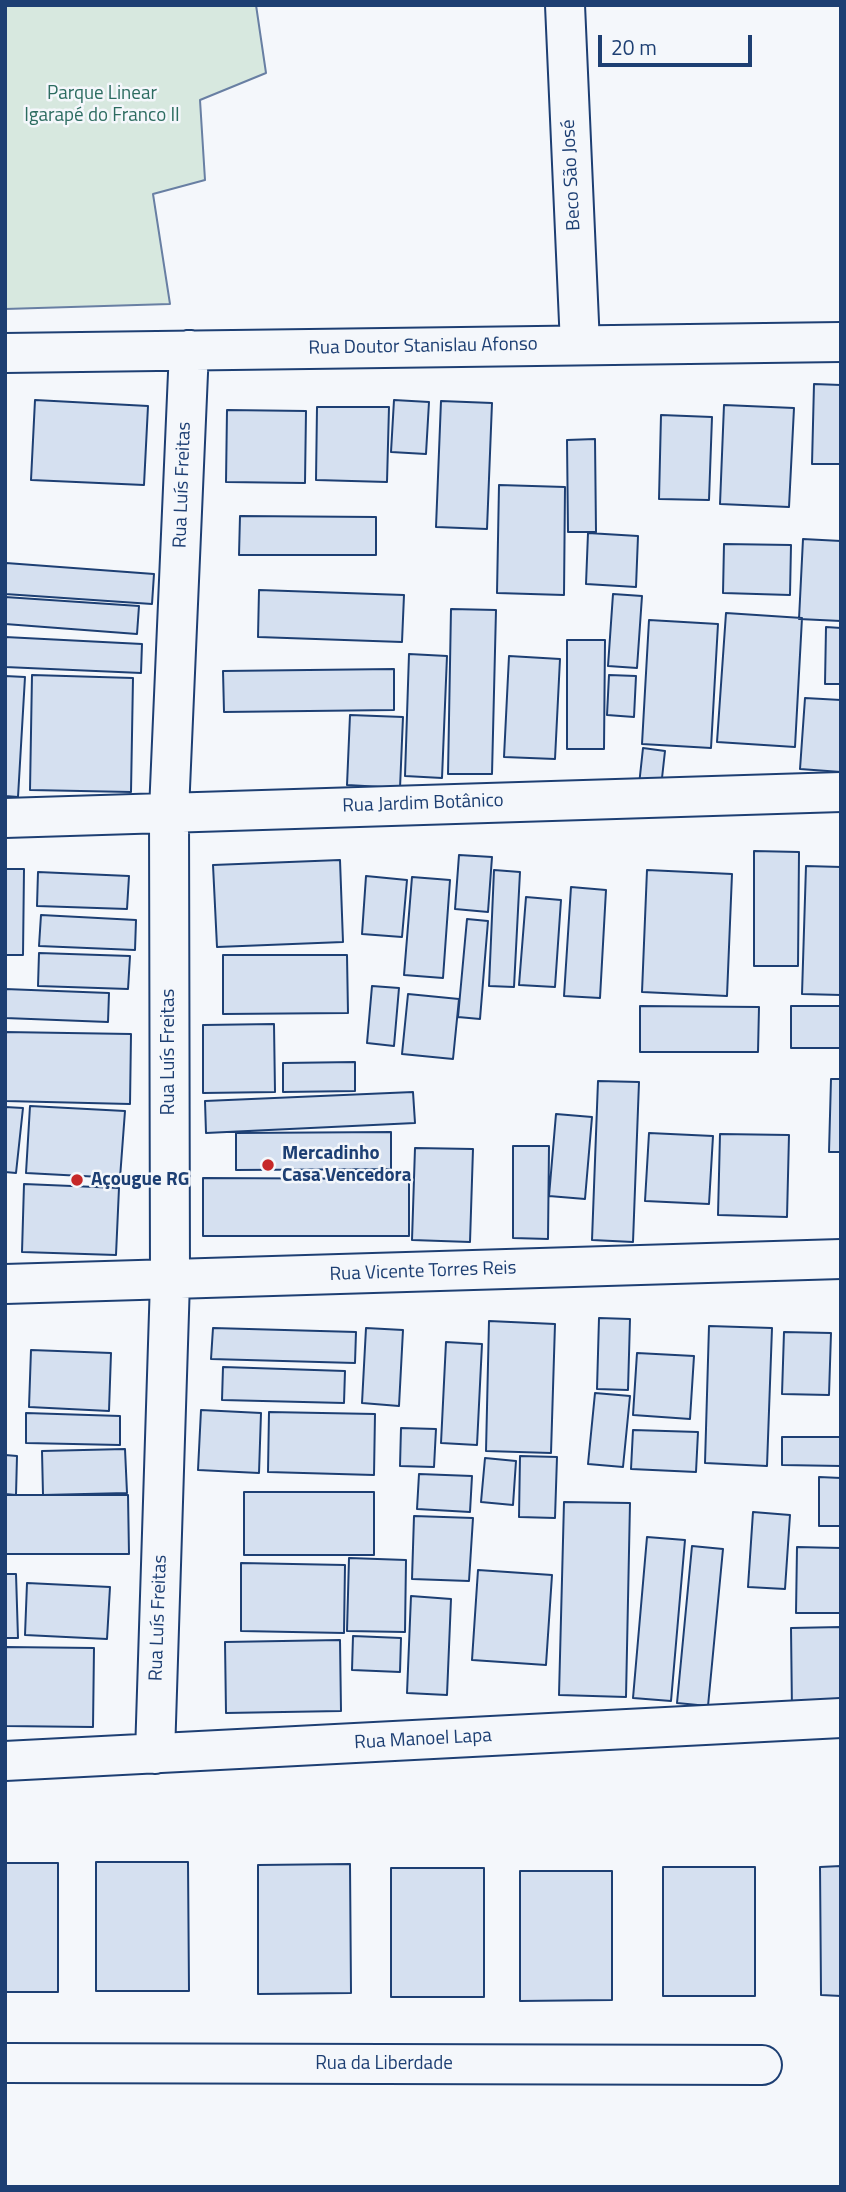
<!DOCTYPE html>
<meta charset="utf-8">
<style>
body{margin:0}
#map{position:relative;width:846px;height:2192px;overflow:hidden;background:#f4f7fb;font-family:"Titillium Web",sans-serif}
canvas{display:block}
.frame{position:absolute;inset:0;border:7px solid #1d3f73;pointer-events:none}
.scale{position:absolute;left:598px;top:35px;width:154px;height:32px;box-sizing:border-box;border:4px solid #1d3f73;border-top:0;padding-left:9px;font-size:21px;line-height:24px;white-space:nowrap;color:#1d3f73;-webkit-text-stroke:5px #f4f7fb;paint-order:stroke}
</style>
<div id="map">
<canvas width="846" height="2192"></canvas>
<div class="frame"></div>
<div class="scale">20 m</div>
</div>
<script>
const ctx = document.querySelector('canvas').getContext('2d');
ctx.lineJoin = 'round';
function fill(path, color) {
  ctx.fillStyle = color;
  ctx.fill(path, 'evenodd');
}
function strokePath(path, color, width, dash) {
  ctx.strokeStyle = color;
  ctx.lineWidth = width;
  ctx.lineCap = dash ? 'butt' : 'round';
  ctx.setLineDash(dash || []);
  ctx.stroke(path);
}
function drawText(font, color, halo, rows, align = 'center') {
  ctx.font = font + ' "Titillium Web",sans-serif';
  ctx.lineWidth = 5;
  ctx.setLineDash([]);
  ctx.textBaseline = 'middle';
  ctx.strokeStyle = halo;
  ctx.fillStyle = color;
  for (const [text, x, y, turn = 0] of rows) {
    ctx.save();
    ctx.translate(x, y);
    ctx.rotate((+turn || 0) * Math.PI / 180);
    ctx.textAlign = isNaN(turn) ? turn : align;
    if (halo) ctx.strokeText(text, 0, 0);
    ctx.fillText(text, 0, 0);
    ctx.restore();
  }
}
const green = new Path2D(`
 M5 5H256L266 73 200 100 205 180 153 194 170 304 5 309Z`);
fill(green, '#d7e8df');
strokePath(green, '#687fa3', 2);
const building = new Path2D(`
 M814 384 841 385V464H812Z
 M35 400 148 406 144 485 31 480Z
 M394 400 429 402 426 454 391 452Z
 M441 401 492 403 487 529 436 527Z
 M724 405 794 408 789 507 720 504Z
 M317 407H389L387 482 316 480Z
 M227 410 306 411 305 483 226 482Z
 M661 415 712 417 709 500 659 499Z
 M595 439 596 532H568L567 440Z
 M499 485 565 487 564 595 497 593Z
 M240 516 376 517V555H239Z
 M588 533 638 536 636 587 586 584Z
 M803 539 841 541V621L799 619Z
 M724 544 791 545 790 595 723 593Z
 M6 563 154 574 152 604 5 594Z
 M259 590 404 595 402 642 258 637Z
 M613 594 642 596 637 668 608 666Z
 M5 597 139 606 137 634 5 624Z
 M451 609 496 610 492 774H448Z
 M726 613 802 618 795 747 717 742Z
 M649 620 718 624 711 748 642 744Z
 M826 627 841 628V684H825Z
 M5 637 142 644 141 673 5 667Z
 M567 640H605L604 749H567Z
 M409 654 447 656 442 778 405 776Z
 M509 656 560 659 555 759 504 757Z
 M394 669V710L224 712 223 671Z
 M32 675 133 678 131 792 30 790Z
 M609 675 636 676 634 717 607 715Z
 M5 676 25 677 18 797 5 796Z
 M805 698 841 700V772L800 769Z
 M350 715 403 717 400 788 347 785Z
 M643 748 665 751 661 787 639 785Z
 M754 851 799 852 798 966H754Z
 M459 855 492 857 488 912 455 909Z
 M340 860 343 942 217 947 213 865Z
 M806 866 841 867V995L802 994Z
 M5 869H24L23 955H5Z
 M494 870 520 872 514 987 489 986Z
 M647 870 732 874 727 996 642 992Z
 M38 872 129 876 127 909 37 906Z
 M366 876 407 880 402 937 362 934Z
 M412 877 450 880 443 978 404 975Z
 M571 887 606 890 600 998 564 996Z
 M526 897 561 900 555 987 519 985Z
 M41 915 136 920 135 950 39 946Z
 M467 919 488 921 480 1019 458 1017Z
 M39 953 130 956 128 989 38 986Z
 M223 955H347L348 1013 223 1014Z
 M372 986 399 988 394 1046 367 1043Z
 M5 989 109 993 108 1022 5 1018Z
 M408 994 459 999 453 1059 402 1054Z
 M640 1006 759 1007 758 1052H640Z
 M791 1006H841V1048H791Z
 M274 1024 275 1092 203 1093V1025Z
 M5 1032 131 1034 130 1104 5 1101Z
 M355 1062V1091L283 1092V1063Z
 M831 1079H841V1152H829Z
 M598 1081 639 1082 633 1242 592 1240Z
 M413 1092 415 1123 206 1133 205 1101Z
 M30 1106 125 1111 120 1178 26 1173Z
 M5 1107 23 1108 16 1173 5 1172Z
 M556 1114 592 1117 585 1199 549 1196Z
 M391 1132V1169L236 1170V1133Z
 M649 1133 713 1136 709 1204 645 1201Z
 M720 1134 789 1135 787 1217 718 1215Z
 M513 1146H549L548 1239 513 1238Z
 M415 1148 473 1149 470 1242 412 1240Z
 M203 1178 409 1179V1236H203Z
 M24 1184 119 1188 116 1255 22 1252Z
 M599 1318 630 1319 628 1390 597 1389Z
 M489 1321 555 1324 551 1453 486 1451Z
 M709 1326 772 1328 767 1466 705 1463Z
 M213 1328 356 1332 355 1363 211 1359Z
 M366 1328 403 1330 399 1406 362 1403Z
 M784 1332 831 1333 829 1395 782 1394Z
 M446 1342 482 1344 477 1445 441 1443Z
 M31 1350 111 1353 109 1411 29 1407Z
 M637 1353 694 1356 690 1419 633 1415Z
 M223 1367 345 1371 344 1403 222 1400Z
 M595 1393 630 1396 623 1467 588 1464Z
 M201 1410 261 1413 259 1473 198 1470Z
 M269 1412 375 1414 374 1475 268 1472Z
 M26 1413 120 1416V1445L26 1443Z
 M401 1428 436 1429 434 1467 400 1466Z
 M633 1430 698 1432 696 1472 631 1469Z
 M782 1437H841V1466L782 1465Z
 M125 1449 127 1493 43 1495 42 1451Z
 M5 1455 17 1456 16 1495 5 1494Z
 M520 1456 557 1457 555 1518 519 1517Z
 M485 1458 516 1461 513 1505 481 1502Z
 M419 1474 472 1476 470 1512 417 1509Z
 M819 1477 841 1478V1526H819Z
 M244 1492H374V1555H244Z
 M5 1495H128L129 1554H5Z
 M564 1502 630 1503 626 1697 559 1695Z
 M753 1512 790 1515 785 1589 748 1587Z
 M414 1516 473 1518 469 1581 412 1579Z
 M647 1537 685 1540 671 1701 633 1698Z
 M692 1546 723 1549 708 1706 677 1703Z
 M797 1547 841 1548V1613H796Z
 M349 1558 406 1560 405 1632 347 1631Z
 M241 1563 345 1565 344 1633 241 1631Z
 M478 1570 552 1575 546 1665 472 1660Z
 M5 1574H16L18 1638H5Z
 M27 1583 110 1587 107 1639 25 1635Z
 M411 1596 451 1599 447 1695 407 1693Z
 M841 1627V1712H792L791 1628Z
 M353 1636 401 1638 400 1672 352 1670Z
 M340 1640 341 1711 226 1713 225 1642Z
 M5 1647 94 1648 93 1727 5 1726Z
 M96 1862H188L189 1991H96Z
 M5 1863H58V1992H5Z
 M350 1864 351 1993 258 1994V1865Z
 M841 1866V1996L821 1995 820 1867Z
 M663 1867H755V1996H663Z
 M391 1868H484V1997H391Z
 M520 1871H612V2000L520 2001Z`);
fill(building, '#d5e0f0');
strokePath(building, '#1d3f73', 2);
const street = new Path2D(`
 M565 5 580 345
 M5 353 841 342
 M5 818 841 792
 M5 1284 841 1259
 M155 1754 170 1281 169 811 189 350
 M5 1761 841 1718
 M5 2063 762 2065`);
strokePath(street, '#1d3f73', 42);
strokePath(street, '#f4f7fb', 38);
for (const [x, y, r, color] of [
 [268,1165,7,"#c62828"],
 [77,1180,7,"#c62828"]
]) {
  const dot = new Path2D();
  dot.arc(x, y, r, 0, 2 * Math.PI);
  ctx.fillStyle = color;
  ctx.fill(dot);
  strokePath(dot, '#f4f7fb', 2.5);
}
drawText('19px', '#2c6c60', '#f4f7fb', [
 ["Parque Linear",102,94],
 ["Igarapé do Franco II",102,116]
]);
drawText('19px', '#1d3f73', '#f4f7fb', [
 ["Beco São José",572,175,-93],
 ["Rua Doutor Stanislau Afonso",423,347,-1],
 ["Rua Luís Freitas",183,485,-88],
 ["Rua Jardim Botânico",423,804,-2],
 ["Rua Luís Freitas",169,1052,-90],
 ["Rua Vicente Torres Reis",423,1272,-2],
 ["Rua Luís Freitas",159,1618,-88],
 ["Rua Manoel Lapa",423,1740,-3],
 ["Rua da Liberdade",384,2064]
]);
drawText('bold 19px', '#1d3f73', '#f4f7fb', [
 ["Mercadinho",282,1154],
 ["Casa Vencedora",282,1176],
 ["Açougue RG",91,1180]
], 'left');
</script>
